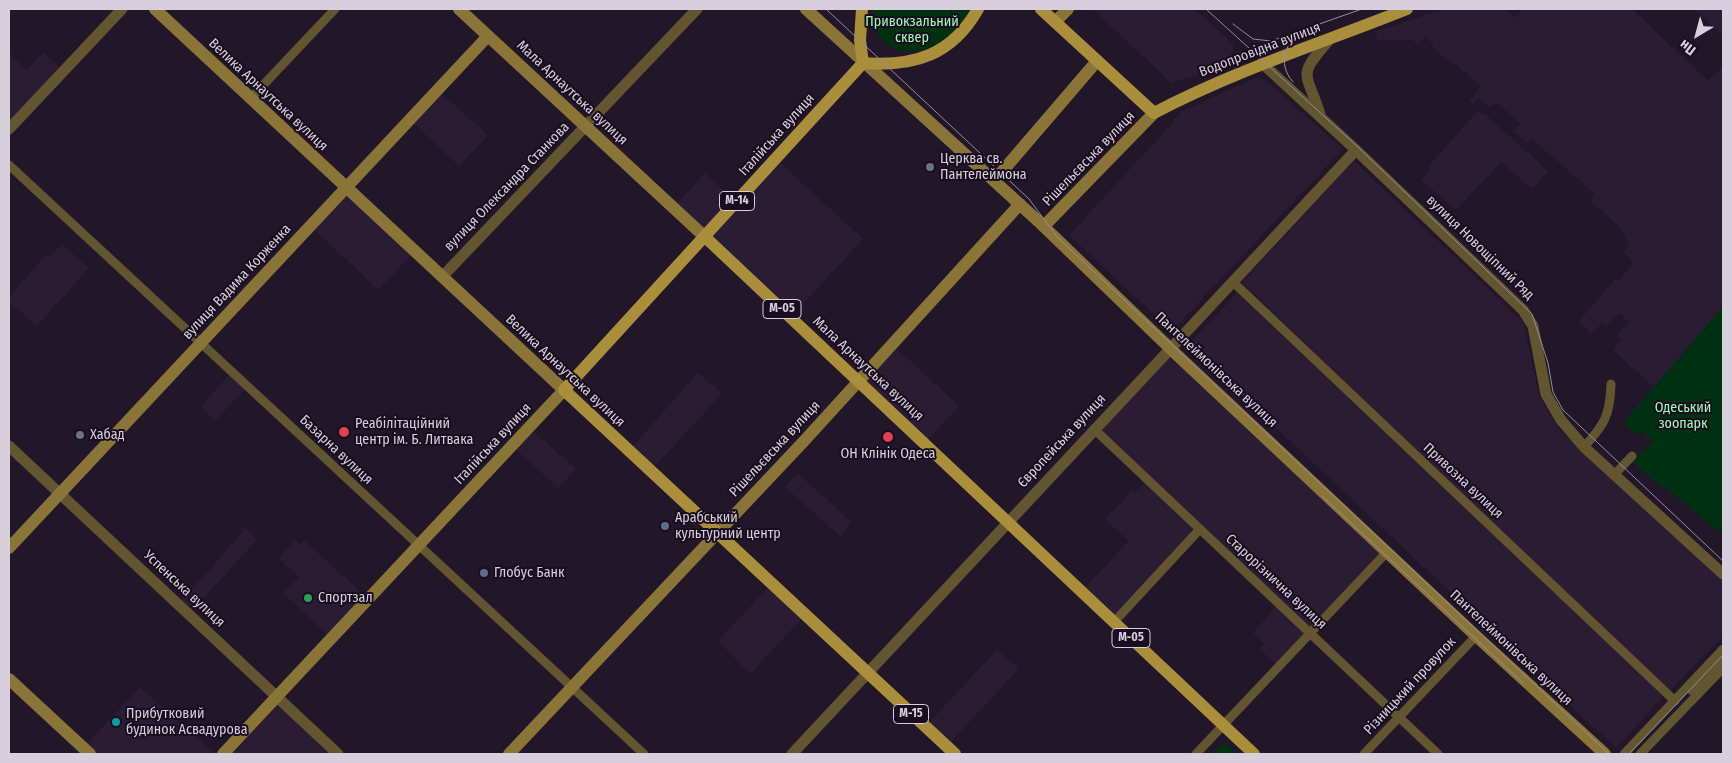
<!DOCTYPE html>
<meta charset="utf-8">
<style>
body{margin:0}
#map{position:relative;width:1732px;height:763px;overflow:hidden;background:#221728;font-family:"Fira Sans Condensed",sans-serif}
canvas{display:block}
.frame{position:absolute;inset:0;border:10px solid #d7d0dc;pointer-events:none}
.north{position:absolute;left:1672px;top:10px;width:50px;height:50px;-webkit-text-stroke:4px #190e1f;paint-order:stroke;rotate:217deg;font-size:14px;font-weight:700;line-height:20px;text-align:center;color:#d7d0dc}
.north::after{content:'';display:block;margin:auto;width:18px;height:22px;background:#d7d0dc;clip-path:polygon(50% 0,100% 100%,50% 72%,0 100%)}
</style>
<div id="map">
<canvas width="1732" height="763"></canvas>
<div class="frame"></div>
<div class="north">Пн</div>
</div>
<script>
const ctx = document.querySelector('canvas').getContext('2d');
ctx.lineJoin = 'round';
function fill(path, color) {
  ctx.fillStyle = color;
  ctx.fill(path, 'evenodd');
}
function strokePath(path, color, width, dash) {
  ctx.strokeStyle = color;
  ctx.lineWidth = width;
  ctx.lineCap = dash ? 'butt' : 'round';
  ctx.setLineDash(dash || []);
  ctx.stroke(path);
}
function drawText(font, color, halo, rows, align = 'center') {
  ctx.font = font + ' "Fira Sans Condensed",sans-serif';
  ctx.lineWidth = 4;
  ctx.setLineDash([]);
  ctx.textBaseline = 'middle';
  ctx.strokeStyle = halo;
  ctx.fillStyle = color;
  for (const [text, x, y, turn = 0] of rows) {
    ctx.save();
    ctx.translate(x, y);
    ctx.rotate((+turn || 0) * Math.PI / 180);
    ctx.textAlign = isNaN(turn) ? turn : align;
    if (halo) ctx.strokeText(text, 0, 0);
    ctx.fillText(text, 0, 0);
    ctx.restore();
  }
}
fill(new Path2D(`
 M1092 9H1195L1234 45 1229 64 1172 83Z
 M1442 9H1505L1515 18 1523 9H1632L1708 81 1723 66V307L1654 387 1613 350 1621 340 1617 336 1629 322 1619 313 1606 327 1602 323 1591 334 1579 321 1615 279 1619 281 1632 264 1630 258 1622 252 1629 244 1618 226 1593 203 1591 200 1594 193 1532 139 1528 143 1514 131 1521 124 1496 102 1490 108 1479 98 1473 104 1469 101 1481 87 1456 64 1454 66 1432 47 1434 45 1425 37 1418 44 1412 40 1378 41 1375 32Z
 M1695 9H1723V36Z
 M9 53 27 70 43 53 63 70 9 128Z
 M1255 78 1265 80 1343 149 1172 331 1069 235 1168 128 1181 112Z
 M438 90 488 135 459 166 410 120Z
 M1478 110 1483 115 1485 114 1548 171 1532 189 1501 162 1456 210 1421 180 1431 168 1429 166Z
 M776 159 863 239 792 316 707 236Z
 M1354 161 1524 323 1539 396 1558 428 1723 577V636L1669 691 1496 529 1242 282Z
 M705 173 735 201 704 235 674 206Z
 M344 186 414 252 379 290 308 224Z
 M62 244 89 268 37 326 9 302V297L47 254 50 256Z
 M1237 293 1664 696 1616 748 1188 345Z
 M893 345 959 406 926 442 861 382Z
 M1170 349 1384 551 1310 631 1094 429Z
 M698 372 722 394 650 471 629 451Z
 M231 373 247 387 215 421 200 407Z
 M530 428 576 469 558 488 513 447Z
 M798 474 852 522 840 536 785 487Z
 M1147 481 1198 529 1115 619 1082 590 1129 541 1105 520 1132 490 1135 492Z
 M245 528 258 539 190 612 179 602 210 570Z
 M295 540 300 544 304 540 367 598 330 637 283 593 299 577 278 558Z
 M769 586 803 617 750 674 718 641Z
 M1278 604 1309 633 1278 665 1259 649 1264 643 1253 633Z
 M997 650 1019 669 947 746 925 727Z
 M140 687 189 731 216 754H92L84 747Z
 M279 696 341 754H224Z`), '#2a1c33');
fill(new Path2D(`
 M872 9H970C957 40 902 73 878 34 873 26 871 18 872 9Z
 M1723 307V527L1719 532 1665 487 1663 489 1632 461 1653 442 1642 431 1638 435 1623 423Z
 M1224 742 1237 754H1212Z`), '#003012');
strokePath(new Path2D(`
 M250 99 335 9
 M9 165 644 754
 M1233 282 1675 701
 M1094 429 1438 754
 M1584 447C1605 424 1610 415 1611 384
 M1614 475 1632 456
 M1114 622 1200 529
 M1692 691 1723 658
 M1196 754 1387 552
 M1364 754 1476 636
 M1624 754 1723 649
 M1640 754 1723 668`), '#625530', 9);
strokePath(new Path2D(`
 M1262 63 1356 150 1523 310 1533 326 1546 394 1561 420 1584 447 1723 574
 M1320 114C1306 70 1296 78 1330 39
 M9 129 122 9
 M442 277 697 9
 M9 446 338 754
 M792 754 1356 150`), '#625530', 11);
strokePath(new Path2D(`
 M155 9 564 390 223 754
 M459 9 705 237
 M806 9 1038 221 1176 354 1476 636 1605 754
 M1055 22 1068 9
 M994 181 1097 61
 M1044 226 1154 113
 M9 548 488 36
 M9 679 90 754
 M509 754 805 440 1020 204`), '#8a7538', 12);
strokePath(new Path2D(`
 M862 9 860 40 863 63
 M1041 9 1154 113C1236 70 1322 43 1407 9
 M863 63 564 390 955 754
 M863 63C914 67 952 55 978 9
 M705 237 1254 754`), '#a98e3c', 12);
strokePath(new Path2D(`
 M826 9 1029 199 1058 238 1609 754
 M1206 9 1358 147 1532 314 1548 363 1553 392 1563 410 1723 561
 M1233 24 1253 39 1271 41 1362 9
 M1293 82C1276 63 1286 40 1305 29
 M1322 496 1523 683
 M1629 754 1723 655`), '#958d9a', 1);
for (const [x, y, r, color] of [
 [930,167,5,"#6b7280"],
 [344,432,6,"#e0444e"],
 [80,435,5,"#6b7280"],
 [888,437,6,"#e0444e"],
 [665,526,5,"#5c6f8a"],
 [484,573,5,"#5c6f8a"],
 [308,598,5,"#2e9e5b"],
 [116,722,5,"#0f9aa8"]
]) {
  const dot = new Path2D();
  dot.arc(x, y, r, 0, 2 * Math.PI);
  ctx.fillStyle = color;
  ctx.fill(dot);
  strokePath(dot, '#190e1f', 2);
}
for (const [x, y, w] of [
 [737,201,35],
 [782,309,38],
 [1131,638,38],
 [911,714,35]
]) {
  const box = new Path2D();
  box.roundRect(x - w / 2, y - 9.5, w, 19, 4);
  ctx.fillStyle = '#190e1f';
  ctx.fill(box);
  strokePath(box, '#d7d0dc', 1);
}
drawText('bold 12px', '#d7d0dc', null, [
 ["М-14",737,201],
 ["М-05",782,309],
 ["М-05",1131,638],
 ["М-15",911,714]
]);
drawText('14px', '#a2fab8', '#190e1f', [
 ["Привокзальний",912,22],
 ["сквер",912,38],
 ["Одеський",1683,408],
 ["зоопарк",1683,424]
]);
drawText('14px', '#d7d0dc', '#190e1f', [
 ["Водопровідна вулиця",1260,50,-21],
 ["Мала Арнаутська вулиця",572,93,43],
 ["Велика Арнаутська вулиця",268,95,43],
 ["Італійська вулиця",777,135,-48],
 ["Рішельєвська вулиця",1089,159,-46],
 ["вулиця Олександра Станкова",507,187,-46],
 ["вулиця Новощіпний Ряд",1480,248,44],
 ["вулиця Вадима Корженка",237,282,-47],
 ["Мала Арнаутська вулиця",868,369,43],
 ["Пантелеймонівська вулиця",1216,370,43],
 ["Велика Арнаутська вулиця",565,371,43],
 ["Європейська вулиця",1062,441,-47],
 ["Італійська вулиця",493,444,-47],
 ["Рішельєвська вулиця",775,449,-47],
 ["Базарна вулиця",336,450,43],
 ["Привозна вулиця",1463,481,43],
 ["Старорізнична вулиця",1276,582,43],
 ["Успенська вулиця",184,589,43],
 ["Пантелеймонівська вулиця",1511,648,43],
 ["Різницький провулок",1410,686,-47]
]);
drawText('14px', '#d7d0dc', '#190e1f', [
 ["Церква св.",940,159],
 ["Пантелеймона",940,175],
 ["Реабілітаційний",355,424],
 ["центр ім. Б. Литвака",355,440],
 ["Хабад",90,435],
 ["ОН Клінік Одеса",888,454,"center"],
 ["Арабський",675,518],
 ["культурний центр",675,534],
 ["Глобус Банк",494,573],
 ["Спортзал",318,598],
 ["Прибутковий",126,714],
 ["будинок Асвадурова",126,730]
], 'left');
</script>
